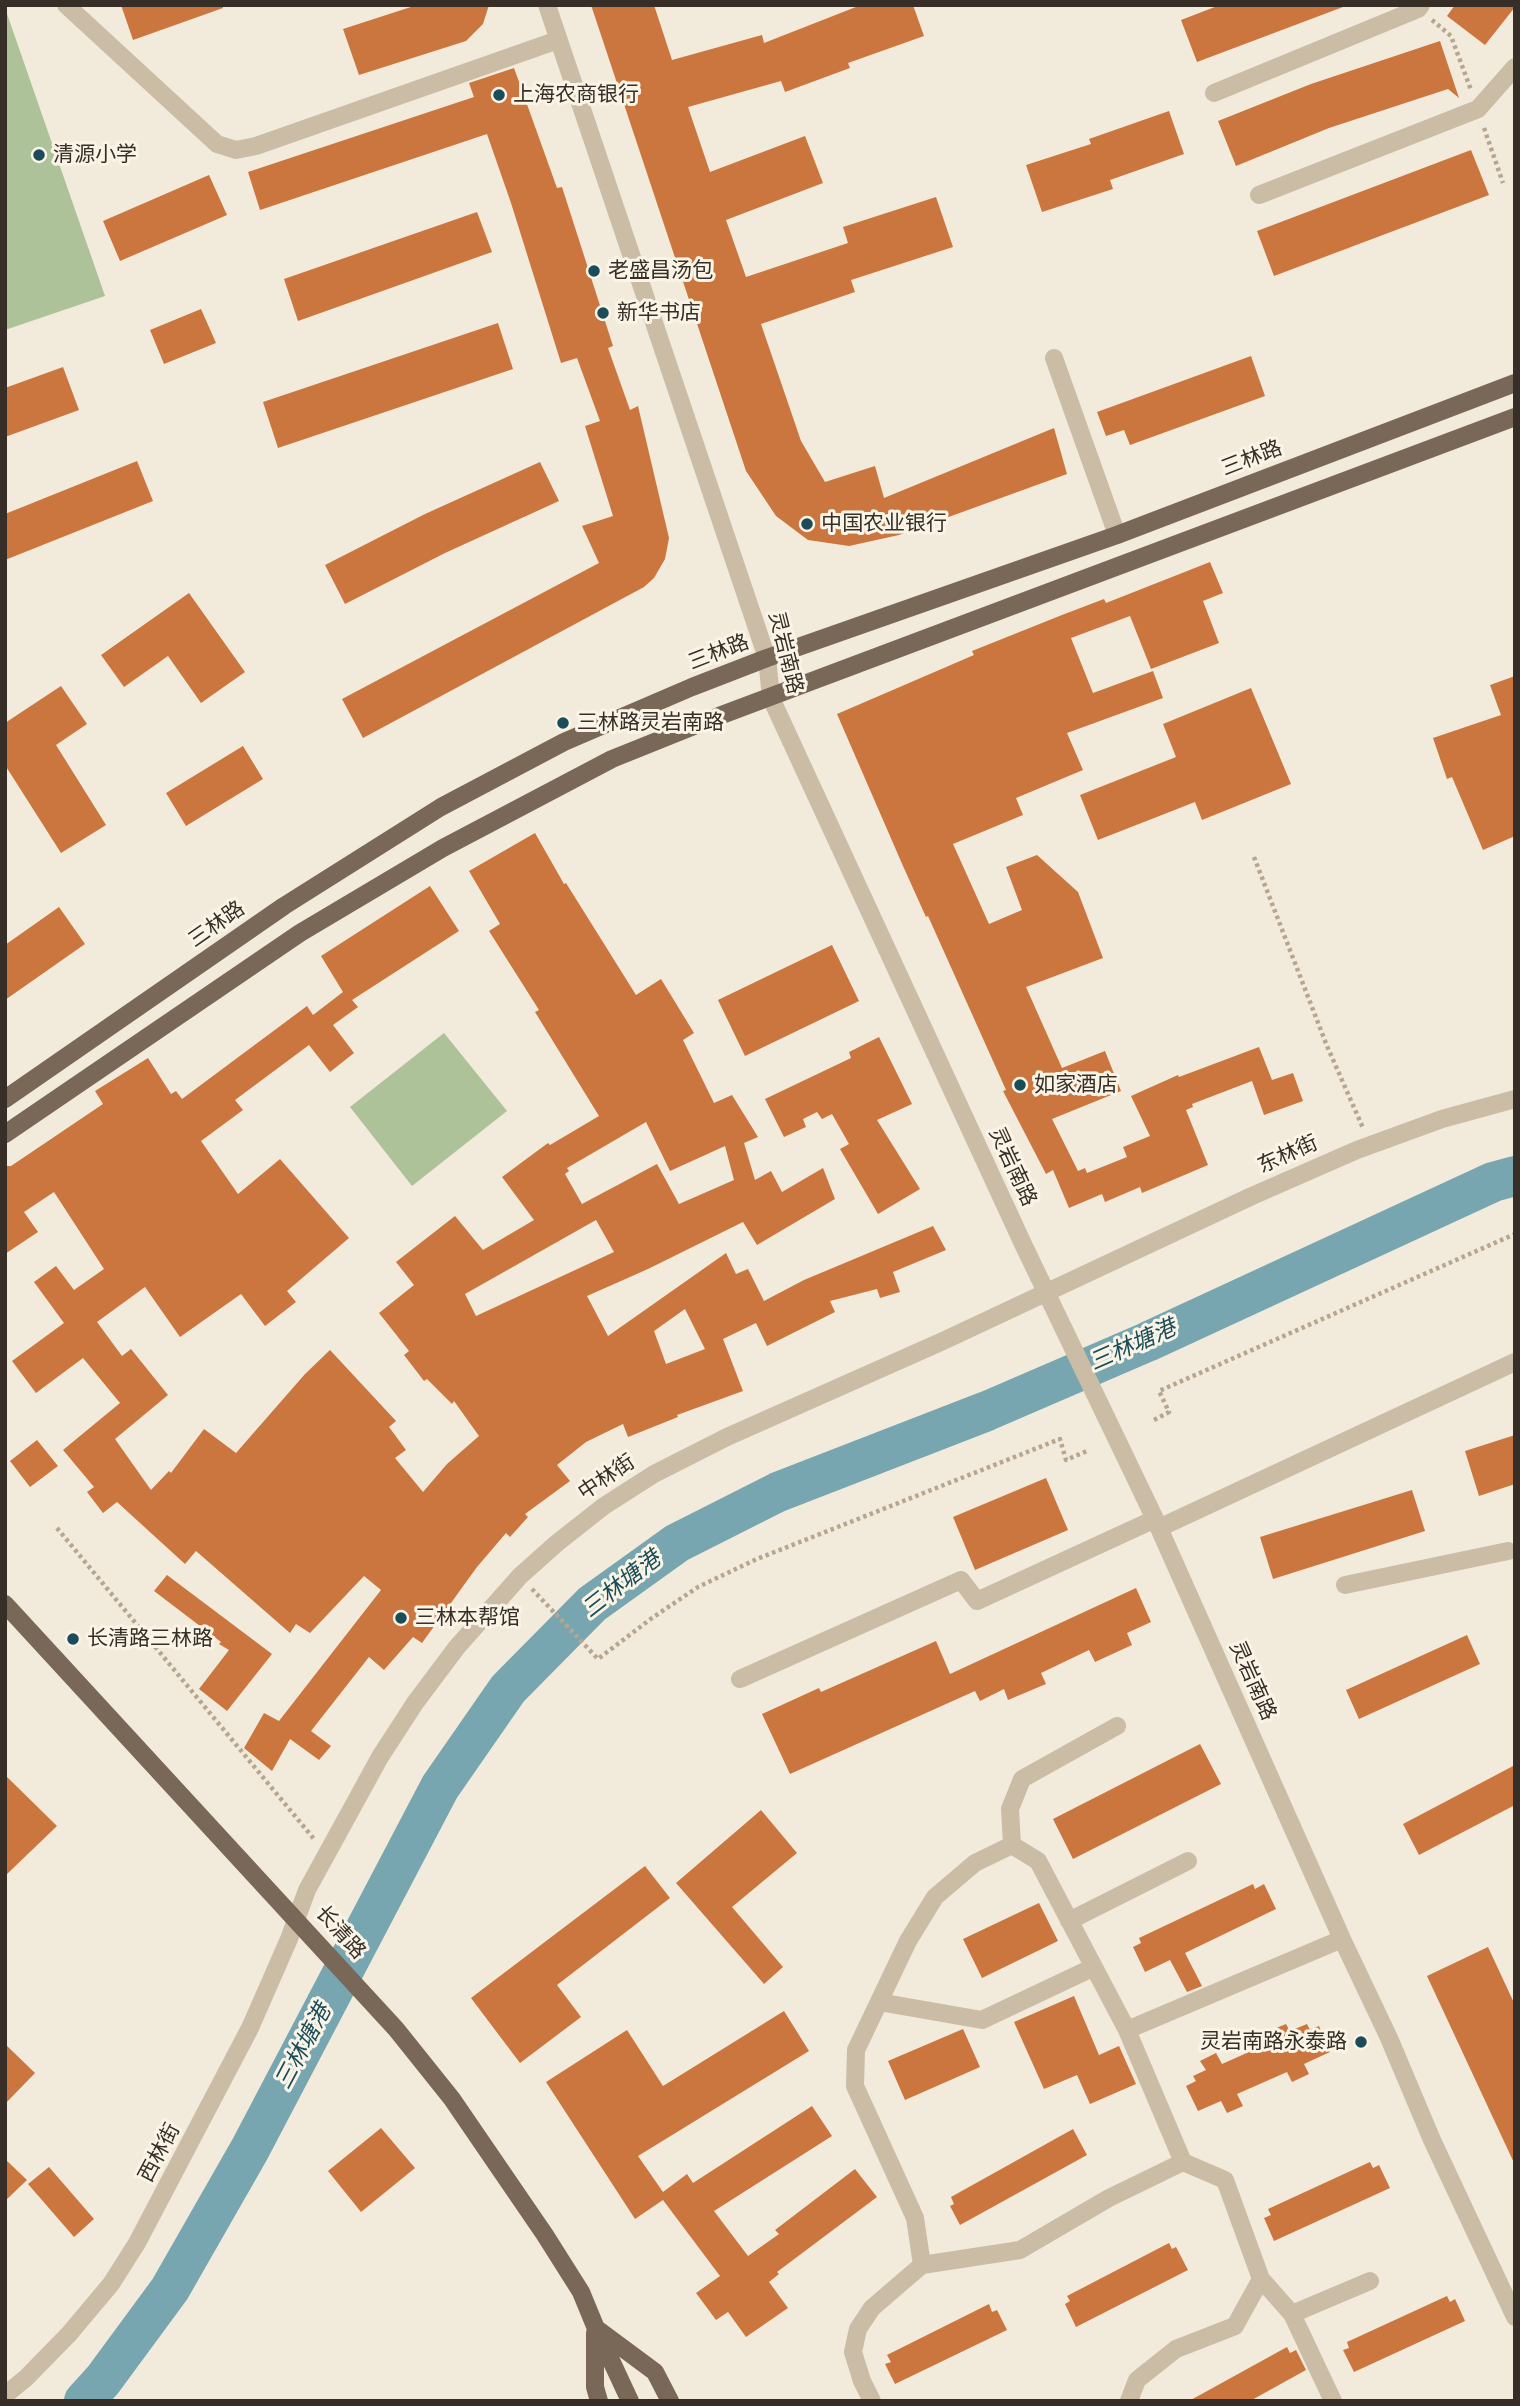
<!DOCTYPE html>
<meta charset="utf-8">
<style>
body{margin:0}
#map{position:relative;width:1520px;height:2406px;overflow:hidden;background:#f2eada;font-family:"Archivo Narrow",sans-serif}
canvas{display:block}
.frame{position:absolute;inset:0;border:7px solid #362e27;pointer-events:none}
</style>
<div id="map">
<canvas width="1520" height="2406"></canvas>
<div class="frame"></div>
</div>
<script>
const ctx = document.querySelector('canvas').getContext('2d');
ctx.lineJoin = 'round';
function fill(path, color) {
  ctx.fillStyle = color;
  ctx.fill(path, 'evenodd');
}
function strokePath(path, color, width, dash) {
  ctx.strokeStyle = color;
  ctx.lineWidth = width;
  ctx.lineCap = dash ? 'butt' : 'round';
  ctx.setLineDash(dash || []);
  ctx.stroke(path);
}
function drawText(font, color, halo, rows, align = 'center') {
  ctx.font = font + ' "Archivo Narrow","Noto Sans SC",sans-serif';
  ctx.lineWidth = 6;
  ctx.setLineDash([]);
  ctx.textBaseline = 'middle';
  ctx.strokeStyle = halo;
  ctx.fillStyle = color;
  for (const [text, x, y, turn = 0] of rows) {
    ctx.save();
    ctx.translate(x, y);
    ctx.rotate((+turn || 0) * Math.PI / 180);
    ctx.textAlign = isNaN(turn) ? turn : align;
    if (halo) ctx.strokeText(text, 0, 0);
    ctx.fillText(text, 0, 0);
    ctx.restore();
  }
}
fill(new Path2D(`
 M5 8 105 296 5 330Z
 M444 1033 507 1111 412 1186 350 1107Z`), '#aec299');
strokePath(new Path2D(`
 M84 2401 103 2380 170 2289 250 2149 440 1787 508 1689 592 1604 677 1543 778 1492 987 1411 1147 1342 1493 1182 1515 1176`), '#77a6b1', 40);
fill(new Path2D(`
 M121 5H223V8L133 40Z
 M417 5H489L483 24 466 41 359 75 343 29Z
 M591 5H654L672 60 762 35 764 43 861 5H913L924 36 848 63 850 68 785 92 781 81 688 107 710 172 805 136 823 183 726 220 746 277 848 243 843 227 936 197 953 247 851 280 855 292 761 324 801 441 825 482 875 466 884 498 1054 428 1067 474 899 535 849 546 808 540 776 516 746 471Z
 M1220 5H1342L1343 7 1197 62 1181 20Z
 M1455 5H1515V7L1485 45 1447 16Z
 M1440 41 1459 98 1448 89 1329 128 1236 166 1218 121 1311 84Z
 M514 68 557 188 562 187 613 346 608 348 630 410 638 406 669 538 665 559 654 578 644 587 363 738 342 699 599 563 582 526 613 516 585 426 600 421 577 358 561 363 511 203 487 134 260 210 248 172 474 97 469 83Z
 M1169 111 1184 154 1110 180 1113 189 1042 212 1026 165 1091 144 1089 139Z
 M1471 150 1489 195 1274 276 1257 231Z
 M209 175 227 215 120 261 103 221Z
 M477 212 492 252 298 321 284 279Z
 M201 309 216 343 164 364 150 330Z
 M498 323 513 369 278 448 263 402Z
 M1251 356 1265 396 1130 445 1124 430 1106 436 1097 412Z
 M63 367 79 410 5 437V388Z
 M137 461 153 501 5 560V514Z
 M540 462 559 501 445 553 345 604 325 565 425 514Z
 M1210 562 1223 593 1203 601 1219 643 1151 669 1130 616 1071 638 1093 693 1153 671 1163 698 1067 733 1083 770 1016 798 1023 815 953 844 989 924 1022 910 1006 867 1037 855 1078 892 1103 958 1026 987 1062 1068 1105 1051 1121 1091 1052 1119 1078 1171 1085 1168 1087 1173 1127 1157 1123 1147 1150 1136 1131 1096 1178 1075 1179 1077 1259 1047 1272 1080 1293 1073 1303 1101 1264 1115 1252 1081 1192 1104 1193 1107 1186 1110 1208 1165 1142 1193 1140 1187 1105 1202 1102 1194 1069 1208 1053 1170 1046 1174 1003 1091 1006 1090 928 916 926 917 903 866 837 714 974 655 972 651 1062 615 1104 599 1106 603Z
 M189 593 245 672 201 703 168 656 124 687 101 655Z
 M1515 676V836L1483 850 1452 777 1447 779 1433 738 1501 715 1490 685Z
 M61 686 87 724 56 745 106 825 61 853 5 765V723Z
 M1251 688 1291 784 1202 820 1195 802 1098 840 1080 795 1176 757 1163 724Z
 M243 746 263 779 186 826 166 793Z
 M535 833 564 884 566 883 636 995 661 979 694 1033 683 1040 714 1103 732 1095 758 1137 744 1143 755 1180 771 1171 782 1192 823 1168 835 1199 757 1245 743 1222 648 1269 587 1296 608 1336 726 1253 736 1274 748 1269 764 1301 804 1280 933 1226 946 1250 893 1272 900 1292 880 1298 877 1289 830 1301 835 1312 767 1346 756 1323 723 1339 743 1391 677 1415 678 1417 628 1437 623 1424 586 1442 557 1465 570 1481 525 1514 528 1517 510 1537 506 1533 477 1567 422 1643 413 1637 384 1670 369 1657 311 1731 331 1746 319 1760 290 1739 272 1771 244 1748 264 1713 279 1721 381 1590 364 1576 310 1633 296 1624 290 1633 196 1551 185 1564 117 1502 103 1513 87 1492 94 1487 63 1450 120 1403 83 1358 36 1393 12 1361 64 1323 34 1282 56 1266 74 1290 104 1269 54 1192 24 1212 38 1232 5 1254V1166H11L103 1104 95 1091 148 1058 171 1094 176 1091 182 1099 307 1006 313 1015 343 992 321 956 430 886 459 931 352 1000 358 1007 333 1025 354 1053 330 1072 309 1045 235 1100 243 1110 201 1141 238 1194 280 1159 349 1238 287 1291 296 1302 265 1326 241 1294 180 1337 145 1287 97 1322 122 1356 131 1349 168 1395 115 1439 151 1490 169 1471 171 1473 204 1429 236 1453 305 1374 330 1350 396 1421 389 1427 406 1450 395 1458 423 1492 447 1464 479 1436 454 1401 452 1404 427 1379 424 1381 404 1355 409 1351 379 1313 414 1285 396 1262 455 1216 483 1250 534 1220 502 1177 548 1143 550 1145 599 1116 535 1012 539 1010 489 931 500 924 469 871ZM646 1122 670 1171 725 1146 734 1180 679 1204 657 1164 582 1204 565 1174 569 1171 567 1168ZM596 1220 614 1252 476 1316 465 1294ZM685 1309 705 1349 666 1364 654 1331Z
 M59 907 85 944 5 1000V945Z
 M832 945 859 1001 745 1056 718 1000Z
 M879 1037 912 1104 877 1120 920 1189 878 1214 840 1149 849 1144 832 1114 822 1119 817 1112 803 1119 806 1127 784 1137 765 1099 851 1058 849 1052Z
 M1515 1435V1484L1479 1496 1465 1451Z
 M37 1440 58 1466 30 1487 10 1461Z
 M1046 1478 1068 1530 975 1570 953 1517Z
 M1412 1490 1425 1531 1273 1579 1260 1537Z
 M167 1575 272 1654 227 1711 199 1689 229 1650 219 1644 221 1642 154 1591Z
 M1136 1588 1151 1622 1127 1633 1132 1645 1095 1662 1089 1650 1041 1673 1046 1684 1008 1700 1004 1689 980 1701 975 1691 790 1774 762 1714 819 1688 821 1692 936 1641 950 1674Z
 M1467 1635 1480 1664 1359 1719 1346 1690Z
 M1200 1744 1221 1784 1073 1859 1053 1819Z
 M1515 1765V1805L1419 1855 1403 1824Z
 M5 1775 57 1826 5 1876Z
 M761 1810 797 1853 732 1907 783 1967 764 1984 676 1883Z
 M645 1866 670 1898 557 1985 581 2017 520 2063 471 1998Z
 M1253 1884 1255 1889 1264 1884 1276 1909 1185 1953 1202 1986 1187 1992 1170 1960 1145 1972 1133 1947 1141 1943 1139 1938Z
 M1039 1903 1058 1941 982 1978 963 1939Z
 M1488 1947 1515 2005V2165L1427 1976Z
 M1074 1996 1099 2055 1119 2046 1136 2084 1090 2104 1077 2075 1044 2089 1014 2022Z
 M784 2011 809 2051 638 2156 663 2192 687 2174 693 2183 812 2106 832 2136 714 2211 748 2256 779 2234 775 2230 855 2169 877 2197 777 2272 779 2274 769 2282 788 2308 746 2337 728 2312 716 2320 696 2293 720 2276 663 2200 635 2219 546 2082 627 2030 663 2086Z
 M1286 2024 1290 2031 1307 2024 1310 2030 1319 2026 1330 2052 1304 2064 1309 2074 1292 2082 1287 2072 1237 2094 1243 2106 1227 2113 1221 2101 1198 2111 1186 2086 1196 2081 1193 2076 1206 2070 1200 2061 1216 2053 1222 2064 1258 2048 1257 2046 1272 2039 1269 2031Z
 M963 2029 980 2067 905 2100 888 2061Z
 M5 2044 35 2073 5 2104Z
 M381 2128 415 2168 361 2212 328 2171Z
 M1073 2129 1087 2155 960 2225 950 2206 954 2204 951 2197Z
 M5 2159 27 2180 5 2201Z
 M1370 2162 1373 2168 1379 2165 1390 2188 1274 2241 1264 2218 1271 2215 1268 2209Z
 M49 2167 94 2219 74 2237 28 2184Z
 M1169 2243 1172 2249 1176 2247 1188 2270 1076 2327 1065 2304 1070 2301 1067 2296Z
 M1447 2296 1450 2302 1455 2299 1465 2321 1354 2372 1343 2350 1349 2348 1347 2342Z
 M989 2304 992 2312 997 2310 1007 2330 895 2384 885 2364 891 2362 887 2355Z
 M1287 2347 1290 2353 1296 2350 1306 2370 1250 2401H1189Z`), '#cb763f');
strokePath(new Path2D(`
 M1432 20 1451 36 1471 90
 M1484 128 1503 183
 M1254 857 1327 1046 1363 1128
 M1154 1420 1169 1412 1159 1391 1515 1234
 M57 1528 314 1839
 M532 1589 598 1659 652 1618 698 1587 757 1559 1060 1439 1066 1460 1087 1451`), '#b7a68f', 4.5, [3.5, 3.5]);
strokePath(new Path2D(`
 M66 5 217 144 236 150 256 146 558 40
 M547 5 767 658 771 698 1023 1244 1155 1519 1342 1939 1389 2038 1432 2140 1515 2317
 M1214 93 1418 9 1421 5
 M1259 195 1478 109 1515 67
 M1054 358 1117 535
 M1159 1528 1515 1362
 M1345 1585 1508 1551
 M740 1679 961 1580 977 1601 1155 1519
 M1012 1845 1038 1861 1127 2030 1183 2162 1225 2180 1261 2279 1292 2314 1333 2401
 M1069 1921 1188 1861
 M879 2002 982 2020 1094 1967
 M1127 2030 1342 1939
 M922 2265 915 2218 855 2086 856 2050 908 1941 935 1897 975 1863 1012 1845 1010 1809 1022 1779 1117 1726
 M1292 2314 1370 2281
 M5 2395 26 2378 69 2334 111 2284 137 2243 250 2028 289 1939 307 1890 380 1757 415 1703 457 1647 520 1576 557 1543 604 1506 654 1474 727 1437 943 1341 1252 1196 1357 1150 1442 1119 1515 1099
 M872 2401 862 2381 853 2352 858 2329 872 2308 922 2265 1020 2250 1109 2198 1183 2162
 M1129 2401 1137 2380 1176 2349 1235 2326 1261 2279`), '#cbbca5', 18);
strokePath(new Path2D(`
 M5 1099 284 906 441 807 564 742 692 687 767 658 1117 535 1515 383
 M5 1134 300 933 443 848 612 759 719 716 1515 417
 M5 1604 396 2029 452 2099 545 2235 581 2292 595 2326 630 2401
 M597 2329 655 2372 670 2401
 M595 2333V2387L599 2401`), '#796857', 18);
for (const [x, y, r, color] of [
 [499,95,7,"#1b4c59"],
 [39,155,7,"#1b4c59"],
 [594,271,7,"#1b4c59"],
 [603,313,7,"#1b4c59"],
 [807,524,7,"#1b4c59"],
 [563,723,7,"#1b4c59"],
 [1020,1085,7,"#1b4c59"],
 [401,1618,7,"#1b4c59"],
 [73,1639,7,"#1b4c59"],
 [1361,2042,7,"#1b4c59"]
]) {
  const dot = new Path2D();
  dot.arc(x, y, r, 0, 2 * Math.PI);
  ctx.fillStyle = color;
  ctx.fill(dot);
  strokePath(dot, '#faf4e6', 2.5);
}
drawText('21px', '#362e27', '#faf4e6', [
 ["上海农商银行",513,95],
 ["清源小学",53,155],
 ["老盛昌汤包",608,271],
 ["新华书店",617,313],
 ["中国农业银行",821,524],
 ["三林路灵岩南路",577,723],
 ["如家酒店",1034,1085],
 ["三林本帮馆",415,1618],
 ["长清路三林路",87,1639],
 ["灵岩南路永泰路",1347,2042,"right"]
], 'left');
drawText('21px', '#362e27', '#faf4e6', [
 ["三林路",1252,459,-21],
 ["三林路",719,653,-21],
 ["灵岩南路",785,653,76],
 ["三林路",217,925,-35],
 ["东林街",1288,1155,-24],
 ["灵岩南路",1012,1167,65],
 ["中林街",607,1478,-34],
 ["灵岩南路",1252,1681,66],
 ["长清路",340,1933,48],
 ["西林街",160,2153,-62]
]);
drawText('italic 23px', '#1b4c59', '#faf4e6', [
 ["三林塘港",1133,1346,-24],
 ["三林塘港",622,1585,-38],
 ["三林塘港",304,2047,-62]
]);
</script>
